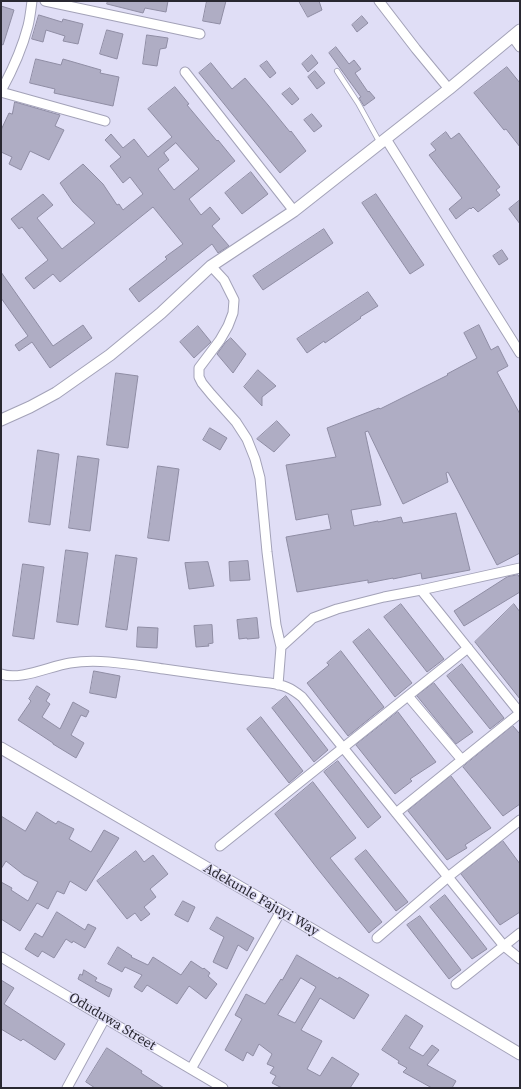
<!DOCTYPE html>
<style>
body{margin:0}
#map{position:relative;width:521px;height:1089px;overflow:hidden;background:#e0def6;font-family:"Source Serif 4",serif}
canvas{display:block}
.frame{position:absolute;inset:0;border:2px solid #292831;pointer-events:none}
</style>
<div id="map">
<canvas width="521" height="1089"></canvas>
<div class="frame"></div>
</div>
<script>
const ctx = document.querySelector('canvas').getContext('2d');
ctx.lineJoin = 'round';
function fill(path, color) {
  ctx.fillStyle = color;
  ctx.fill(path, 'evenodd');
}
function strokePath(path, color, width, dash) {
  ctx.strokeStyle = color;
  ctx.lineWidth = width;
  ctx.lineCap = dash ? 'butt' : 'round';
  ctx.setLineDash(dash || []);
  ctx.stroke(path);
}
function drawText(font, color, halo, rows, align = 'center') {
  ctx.font = font + ' "Source Serif 4",serif';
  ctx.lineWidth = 3;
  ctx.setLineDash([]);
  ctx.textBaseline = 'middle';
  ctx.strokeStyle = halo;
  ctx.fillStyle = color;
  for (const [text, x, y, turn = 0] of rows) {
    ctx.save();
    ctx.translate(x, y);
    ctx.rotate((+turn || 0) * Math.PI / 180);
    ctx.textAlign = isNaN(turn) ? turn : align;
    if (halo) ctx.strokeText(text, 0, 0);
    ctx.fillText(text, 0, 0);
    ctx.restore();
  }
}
const building = new Path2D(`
 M108 1H168L166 12 145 8 143 13 107 4Z
 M207 1H226L220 24 203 21Z
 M299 1H319L322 10 308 17Z
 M1 6 14 10 3 45 1 44Z
 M39 15 62 22 63 19 83 24 78 44 63 41 65 36 46 30 43 42 32 39Z
 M362 16 368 23 357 32 352 25Z
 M107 30 123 34 117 59 100 54Z
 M147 35 168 38 166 48 160 49 157 66 143 64Z
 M336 47 349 64 354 60 361 69 355 73 368 92 369 91 375 98 364 106 359 98 361 97 329 53Z
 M312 55 318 63 308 72 302 64Z
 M36 59 61 65 63 59 101 70 100 73 119 77 113 106 54 93 55 89 30 83Z
 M267 61 276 73 270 78 260 66Z
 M211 63 232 89 245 78 268 105 290 132 291 131 306 151 280 173 199 73Z
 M507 67 520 83V147L506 129 504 130 474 93Z
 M315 71 325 83 317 89 308 77Z
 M175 87 189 104 187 105 217 141 218 140 235 161 189 199 201 215 210 207 220 219 212 226 229 246 218 253 212 244 139 302 129 289 167 259 165 257 183 244 153 207 60 282 53 274 34 289 25 278 48 260 22 227 19 229 11 219 43 194 53 205 37 218 62 249 95 223 73 202 60 183 83 164 103 184 117 205 119 204 123 210 143 194 130 177 123 183 110 166 121 157 105 140 111 134 123 148 134 139 148 157 172 137 148 109ZM176 143 199 169 174 190 158 169 169 160 164 153Z
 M290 88 299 99 292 105 282 94Z
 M15 102 60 115 55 126 64 130 49 160 30 151 21 170 9 164 12 157 1 152V130L9 113 12 114Z
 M312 114 322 126 314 132 304 120Z
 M446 132 451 139 459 133 500 187 496 190 500 195 478 212 473 207 471 209 470 208 456 219 449 209 462 198 429 155 436 150 431 144Z
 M251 172 268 194 242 214 225 193Z
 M376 194 424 265 410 274 362 203Z
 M520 200V224L509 209Z
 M324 229 333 243 263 290 253 276Z
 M502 250 508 259 499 265 493 256Z
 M1 272 53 346 83 325 92 338 50 368 32 342 19 351 15 345 28 336 1 298Z
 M368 292 378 306 360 317 361 318 325 343 324 341 307 353 297 339Z
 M479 325 491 350 498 346 508 366 497 372 520 414V553L497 565 448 472 446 473 448 482 403 504 368 431 365 432 381 505 351 510 354 526 378 521V522L401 517 403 523 456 513 470 570 422 579 421 573 393 579V578L368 583V580L297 592 286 537 331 529 328 514 296 520 286 465 336 457 327 428 379 408 380 409 448 375 447 374 477 358 464 333Z
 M198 326 211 342 194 358 180 342Z
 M231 338 246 354 233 373 217 354 225 343Z
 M258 370 276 386 262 397V406L244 387Z
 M116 373 138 376 128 448 107 445Z
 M277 421 290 435 274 452 257 439Z
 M210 428 227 438 220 450 203 440Z
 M38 450 59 454 50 525 29 522Z
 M78 456 99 459 90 531 69 528Z
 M158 466 179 469 169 541 148 538Z
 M66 550 88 553 78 625 57 622Z
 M116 555 137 558 127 630 106 627Z
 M248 561 250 580 230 581 229 562Z
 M208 562 214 586 189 589 185 563Z
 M23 564 44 567 34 639 13 636Z
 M518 575 520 578V592L464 626 454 611 507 577Z
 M401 604 444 659 427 672 384 617Z
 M514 604 520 612V699L475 642Z
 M257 618 259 638 247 639V638L239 639 237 620Z
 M212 625 213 643 208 644 209 646 196 647 194 626Z
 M138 627 158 628 157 648 137 647Z
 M369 629 412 683 395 697 353 642Z
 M341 651 384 707 348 736 307 683 329 665 327 663Z
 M462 664 504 718 490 729 447 676Z
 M94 671 120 676 116 698 90 693Z
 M434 683 473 732 456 744 417 696Z
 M37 686 50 694 46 701 50 704 42 717 60 729 73 702 89 711 86 717 81 715 71 735 84 743 76 758 53 744V743L18 720 31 701 29 699Z
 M286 696 328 750 314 762 272 708Z
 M398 712 436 762 410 779 412 781 395 794 356 745Z
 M261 717 303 771 289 783 247 729Z
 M513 726 520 734V804L503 816 463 767Z
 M338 761 381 817 368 828 324 772Z
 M451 776 491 828 465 845 467 848 447 860 408 811Z
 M313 782 356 838 330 858 382 922 369 933 317 868 275 814Z
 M37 812 56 824 58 821 74 829 69 839 91 852 104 830 119 838 86 891 70 881 64 894 57 891 48 909 37 903 20 931 1 919V882L12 888 11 890 28 901 38 882 24 875 6 861 1 869V816L25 831Z
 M503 841 520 864V912L500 925 461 874Z
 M366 850 408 902 396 911 355 859Z
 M136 851 144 862 153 855 168 874 150 889 156 897 144 907 150 914 141 921 135 913 127 919 97 881Z
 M445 895 487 949 472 959 430 907Z
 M183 901 195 907 188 922 175 915Z
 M57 912 85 930 88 924 96 928 85 948 73 941 72 943 66 939 54 958 42 951 38 957 25 949 35 933 42 937Z
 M420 916 461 970 449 979 407 925Z
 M217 917 254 938 247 951 238 945 227 969 213 962 224 937 210 929Z
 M118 947 132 956 131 957 148 965 153 957 181 975 191 961 203 969 204 968 210 973 208 976 217 984 206 999 189 986 177 1004 147 985 142 992 134 987 142 975 125 967 122 972 108 964Z
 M297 955 338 979 339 977 369 995 354 1019 320 998 301 1030 322 1041 307 1069 320 1076 332 1057 359 1074 350 1088H282L272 1083 276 1076 270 1073 274 1067 267 1064 272 1054 259 1044 253 1056 247 1052 243 1061 225 1050 242 1019 235 1015 246 994 265 1004 281 979 282 980ZM301 978 316 987 295 1023 278 1015Z
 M84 970 97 978 95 981 112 989 109 997 78 979 80 974 82 975Z
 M1 980 14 988 4 1004 65 1044 55 1060 23 1039 21 1041 1 1029Z
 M406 1015 423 1026 409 1048 423 1056 432 1045 439 1050 427 1065 456 1081 452 1088H432L403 1072 407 1068 398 1063 399 1061 382 1050Z
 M107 1048 142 1071 141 1073 164 1088H95L86 1082Z`);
fill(building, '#afadc4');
strokePath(building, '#8f8da4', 1);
const service = new Path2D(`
 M337 71 358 103 380 143`);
const minor = new Path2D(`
 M45 1 200 34
 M379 1 416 49 449 89
 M512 36 520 47
 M185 72 294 211
 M1 91C12 71 22 49 28 26 30 18 31 9 32 1
 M1 92 105 121
 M386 139 520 353
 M211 266 224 280 234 300 233 313 228 326 220 340 199 368V377L202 383 211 394 236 422 247 439 255 459 260 478 267 552 276 625 281 647
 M1 674C20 681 50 666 70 663 100 658 134 665 164 669 199 674 234 679 270 683 284 685 291 688 302 697L504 946 520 959
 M278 685 281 647 313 618 337 609 384 597 421 590 520 568
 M408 696 462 760
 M396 813 520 713 421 590
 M220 846 468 648
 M377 938 448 877 520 820
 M1 957 223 1088
 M456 984 520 933
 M191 1069 281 911
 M67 1088 105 1018`);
const tertiary = new Path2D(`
 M1 420 30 407 56 393 110 355 161 313 211 266 294 211 449 89 520 30
 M1 748 281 911 520 1054`);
strokePath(service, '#a3a2b8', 6);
strokePath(minor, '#a3a2b8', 11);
strokePath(tertiary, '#a3a2b8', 13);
strokePath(service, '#fff', 4.5);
strokePath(minor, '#fff', 9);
strokePath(tertiary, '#fff', 11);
drawText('14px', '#292831', '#e0def6', [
 ["Adekunle Fajuyi Way",261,900,30],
 ["Oduduwa Street",112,1022,31]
]);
</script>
